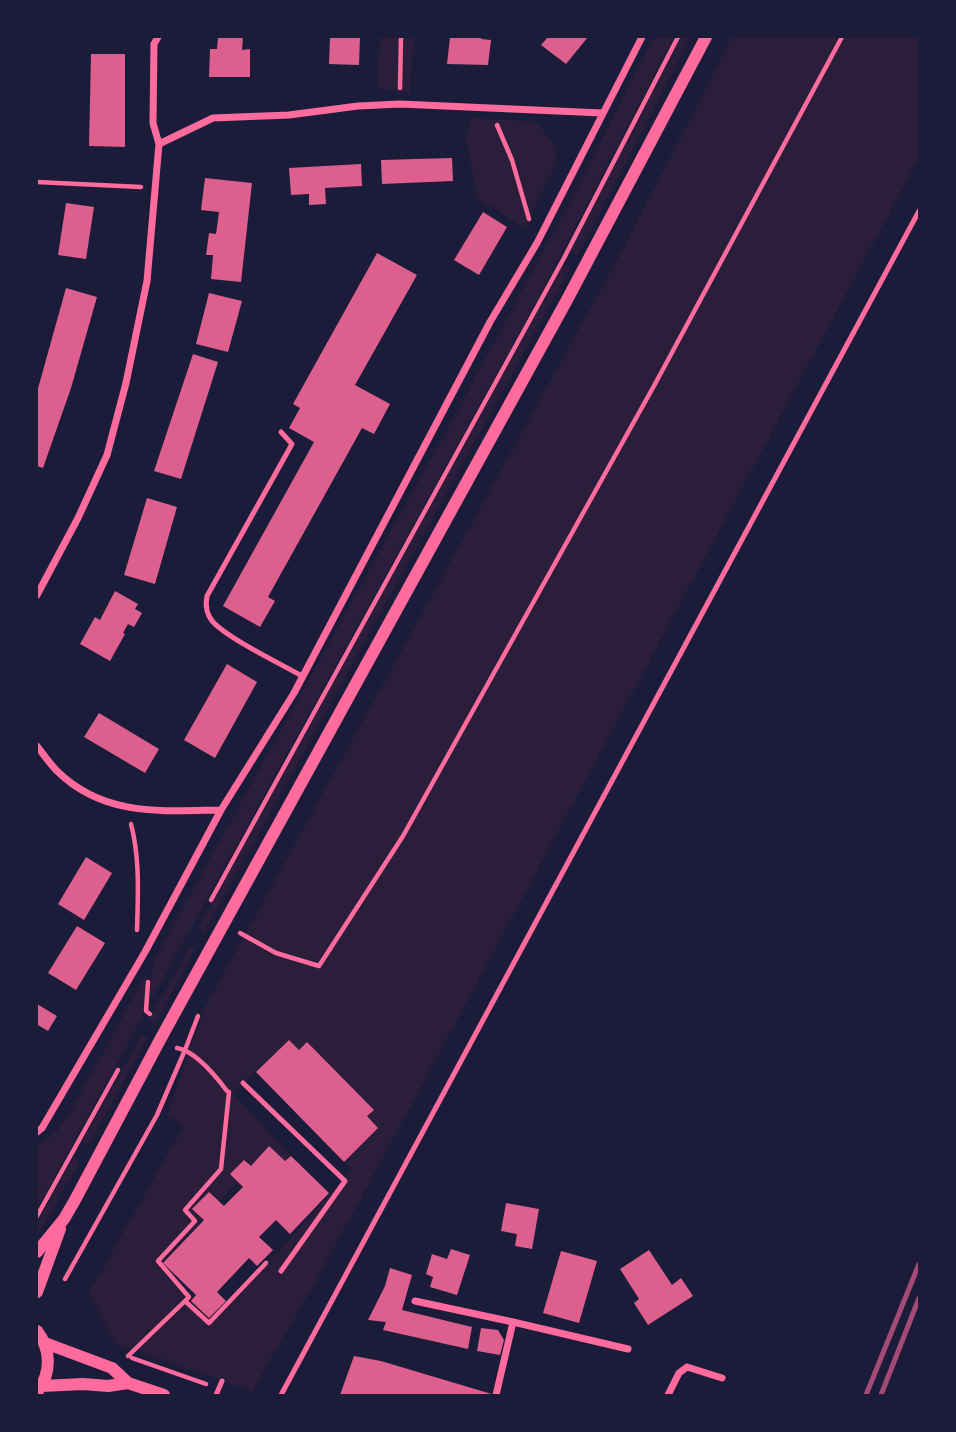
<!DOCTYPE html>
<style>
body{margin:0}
#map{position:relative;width:956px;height:1432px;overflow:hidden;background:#1b1b3a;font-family:Raleway,sans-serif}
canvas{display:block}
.frame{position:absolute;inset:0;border:38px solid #1b1b3a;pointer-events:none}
</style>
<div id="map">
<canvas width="956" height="1432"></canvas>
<div class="frame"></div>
</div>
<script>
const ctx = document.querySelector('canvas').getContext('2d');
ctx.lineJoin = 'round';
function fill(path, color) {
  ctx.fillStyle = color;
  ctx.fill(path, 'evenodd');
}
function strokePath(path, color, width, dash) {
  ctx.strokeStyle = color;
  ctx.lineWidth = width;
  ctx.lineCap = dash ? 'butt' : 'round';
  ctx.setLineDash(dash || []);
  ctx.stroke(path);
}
fill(new Path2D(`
 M380 37H414L410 93 377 88Z
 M654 37H674L544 288 149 1004 153 962 450 424 566 209Z
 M681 37H691L578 255 571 250Z
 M732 37H919V158L424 1082 311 1290 252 1391 114 1343 89 1293 184 1125 166 1116 205 1007 623 249ZM289 1040 299 1050 307 1043 373 1109 367 1116 378 1128 344 1162 352 1169 269 1263 209 1318 163 1263 269 1147 285 1161 291 1156 232 1093Z
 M471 118 529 121 540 126 556 147V164L524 228 477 198 466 136Z
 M563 265 570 269 203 935 199 927Z
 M189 948 196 949 155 1024 149 1020Z
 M146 974 143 1016 37 1209V1147L58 1130 71 1111Z
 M141 1035 148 1038 88 1146 82 1142Z
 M73 1158 80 1161 37 1237V1224Z`), '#2a1e3b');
fill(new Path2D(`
 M218 37H243L242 50 250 49V77H209L210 49H217Z
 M330 37H360L359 65 329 64Z
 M450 37H482L481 39 491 40 488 65 447 64Z
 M548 37H588L566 64 541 45Z
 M91 54H125V147L89 146Z
 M452 158 453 181 382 184 381 160Z
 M361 164 362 186 325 188 326 204 309 205V194L291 195 289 168Z
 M205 178 252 183 241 282 211 279 213 255H206L209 233 216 234 219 212 201 210Z
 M66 203 94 207 86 259 58 255Z
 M483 212 507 227 479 275 454 260Z
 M377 253 417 275 355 385 390 404 374 434 362 428 268 597 275 601 260 627 223 606 314 442 289 428 300 408 293 404Z
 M66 288 97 297 71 388 43 468 37 466V392Z
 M209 293 242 301 228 352 196 344Z
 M193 354 218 362 181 479 154 471Z
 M147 498 177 507 155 584 124 575Z
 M115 591 138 604 135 609 142 613 134 627 128 624 123 633 125 634 110 661 80 644 95 617 100 620Z
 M227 664 257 682 215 758 184 740Z
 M99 713 159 749 145 773 84 737Z
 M86 857 112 873 84 920 58 904Z
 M77 926 105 943 76 990 48 973Z
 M37 1004 57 1016 48 1031 38 1025 37 1028Z
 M289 1040 299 1050 307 1042 374 1110 367 1116 378 1128 344 1162 256 1072Z
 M269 1146 285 1161 291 1156 329 1193 290 1234 276 1220 259 1237 273 1250 257 1266 249 1258 217 1292 226 1301 209 1318 191 1301 196 1295 163 1263 204 1220 192 1209 209 1192 224 1206 243 1187 230 1174 244 1160 251 1166Z
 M506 1203 539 1209 532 1249 515 1246 517 1234 501 1231Z
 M451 1249 470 1255 457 1295 430 1287 433 1277 426 1274 432 1254 447 1259Z
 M649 1250 672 1285 681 1278 693 1296 648 1325 634 1303 639 1299 620 1269Z
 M561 1251 597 1261 579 1323 543 1313Z
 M390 1268 412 1275 402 1310 472 1327 468 1349 383 1330 386 1322 368 1320 385 1286Z
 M481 1328 498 1330 504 1340 500 1355 477 1351Z
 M354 1356 381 1361 495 1395H340Z`), '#dd5f8e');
strokePath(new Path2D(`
 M400 88 401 37
 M497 125 512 160 529 219
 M37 182 141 187
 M131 824C140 858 138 895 137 930
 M211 900 564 258 678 37
 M240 933 276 953 319 966 403 836 655 384 842 37
 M148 982 146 1011 150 1014
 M177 1048C195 1051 215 1075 227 1091
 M37 1216 118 1070
 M65 1279 157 1115 185 1050 198 1016
 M185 1301 189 1297 158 1261 195 1221 185 1210 221 1169 229 1092
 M128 1356 185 1301 209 1323 266 1263
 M132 1358 206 1384`), '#ff6b9d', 4.5);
strokePath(new Path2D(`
 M281 432 292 444 207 596C205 606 206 614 213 622 229 639 279 663 302 676
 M243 1083 345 1181 281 1271
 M216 1395 222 1381
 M281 1395 919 211`), '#ff6b9d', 5);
strokePath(new Path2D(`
 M158 37 154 44 153 123 159 144
 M37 595 78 518 107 455 126 383 147 281 159 144 213 118 289 115 358 106 400 104 602 113
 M37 746C43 754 50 764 57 771 104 817 162 811 221 810
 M37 1132 42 1128 145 952 221 810 294 693 490 322 537 243 642 37
 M415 1301 513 1322 628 1349
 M496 1395 513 1322
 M668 1395 679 1373 687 1367 722 1378`), '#ff6b9d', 7);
strokePath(new Path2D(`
 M37 1252 64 1219 75 1200 161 1038 568 298 706 37
 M37 1292 60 1229
 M37 1331C51 1349 52 1373 37 1392
 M45 1343 112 1368 128 1383 164 1395
 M42 1386 83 1384 108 1386 128 1383`), '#ff6b9d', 12);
strokePath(new Path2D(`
 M866 1395 919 1264
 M881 1395 919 1298`), '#a44b75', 5);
</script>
